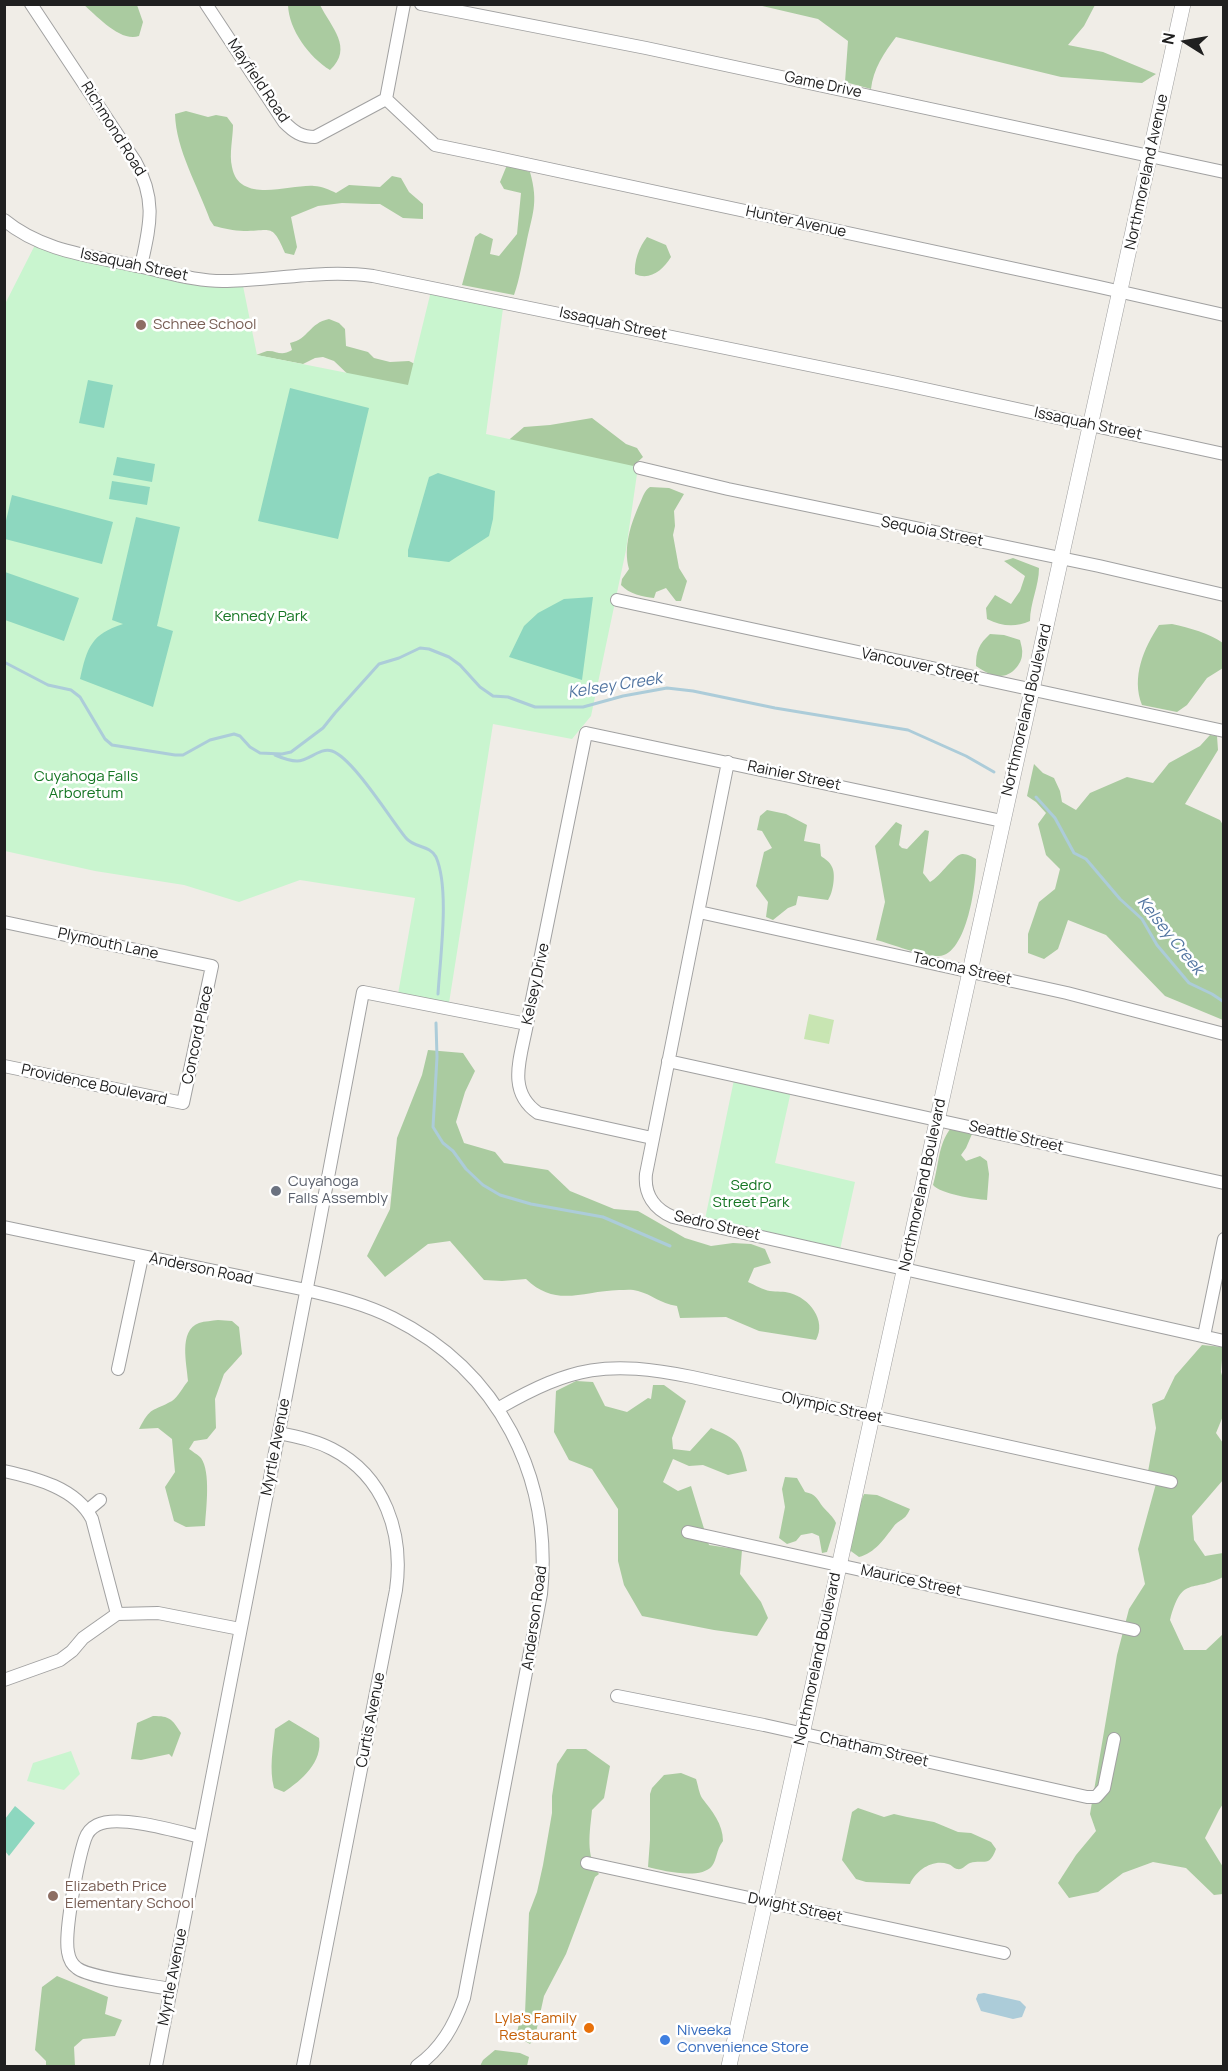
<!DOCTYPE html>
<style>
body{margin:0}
#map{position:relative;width:1228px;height:2071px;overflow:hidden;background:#f0ede7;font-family:Manrope,sans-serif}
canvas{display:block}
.frame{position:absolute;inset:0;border:6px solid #202020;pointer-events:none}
.north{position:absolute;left:1156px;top:12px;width:60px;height:60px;-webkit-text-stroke:4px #fff;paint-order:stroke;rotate:281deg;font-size:16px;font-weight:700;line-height:24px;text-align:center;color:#202020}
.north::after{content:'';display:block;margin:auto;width:21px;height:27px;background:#202020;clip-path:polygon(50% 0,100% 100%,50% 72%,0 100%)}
</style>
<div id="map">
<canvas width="1228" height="2071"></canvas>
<div class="frame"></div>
<div class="north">N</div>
</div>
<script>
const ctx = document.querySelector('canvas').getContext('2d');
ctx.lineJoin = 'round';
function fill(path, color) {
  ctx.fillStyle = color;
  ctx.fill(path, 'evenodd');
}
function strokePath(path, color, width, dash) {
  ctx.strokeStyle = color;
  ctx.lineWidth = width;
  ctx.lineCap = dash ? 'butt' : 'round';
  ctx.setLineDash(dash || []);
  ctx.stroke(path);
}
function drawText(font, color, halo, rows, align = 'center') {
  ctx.font = font + ' Manrope,sans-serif';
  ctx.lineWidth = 5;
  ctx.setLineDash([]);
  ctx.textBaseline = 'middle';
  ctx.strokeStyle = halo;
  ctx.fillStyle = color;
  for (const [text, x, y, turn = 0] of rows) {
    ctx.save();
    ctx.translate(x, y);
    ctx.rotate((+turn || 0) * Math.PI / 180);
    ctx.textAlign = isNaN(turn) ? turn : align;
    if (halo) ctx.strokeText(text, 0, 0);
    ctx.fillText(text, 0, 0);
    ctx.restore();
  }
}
fill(new Path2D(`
 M809 1014 834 1020 829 1044 804 1039Z`), '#c8e5b2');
fill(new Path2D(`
 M84 5H137L143 22 139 36C121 43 96 15 84 5Z
 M288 5H320C331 27 354 48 330 70 309 57 289 30 288 5Z
 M758 5H1095L1084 26 1068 45 1103 52 1156 74 1142 83 1061 77 896 37C884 53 873 69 871 89L845 82 848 41 818 19Z
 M186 111 208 117 216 115 227 117 233 125C233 138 229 154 232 167 239 205 291 184 314 186 322 186 330 190 336 193L349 185 380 187 392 176 401 178 409 192 423 204V219L403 218 380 204H372L342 203 318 206 291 217 297 247 294 255 285 253C272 223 272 231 244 231 234 231 223 228 214 226L210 220C198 186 176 150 175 114Z
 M507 165 530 172C539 204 532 214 526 245 522 262 520 278 514 295L462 285 475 237 480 233 493 239 490 254 499 256 517 234 521 193 504 189 500 182Z
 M647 237 666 245 671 257C663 270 650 281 635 274 634 261 639 247 647 237Z
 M329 319 339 323 345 329 346 346 368 352 374 358 390 362 409 361 419 366 411 384 405 387 355 381 334 361 323 357 315 358 303 364 256 355C260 354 263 352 267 351 277 350 280 357 292 350L290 343C309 339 309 323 329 319Z
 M592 418 626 444 637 448 643 457 629 470 497 450 524 427 550 425Z
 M650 487 669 488 684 494 674 511 675 526 673 535 679 568 687 581 681 601H676L666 588 656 592 654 598C643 597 629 594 621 585L622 579 629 569C623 547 631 523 640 503 643 497 644 491 650 487Z
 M1013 558 1039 568C1039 586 1030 603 1030 621 1014 628 1002 626 987 619L986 608 995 595 1011 604 1020 591 1025 576 1004 561Z
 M1172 624C1190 628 1209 633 1223 643V668L1207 678 1187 705 1177 712 1142 705C1131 677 1144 648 1159 625Z
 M990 634 1004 635 1020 640C1021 645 1023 650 1022 655 1022 659 1019 665 1016 668 1004 682 989 675 976 666 976 651 979 644 990 634Z
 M1210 735 1217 736 1218 750 1185 804 1220 820 1223 825V1020L1165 996 1106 935 1068 920 1058 949 1044 959 1028 953V934L1039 902 1055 889 1060 869 1046 855 1038 824 1046 813 1036 802 1027 796 1034 764 1043 773 1054 778 1060 791 1062 802 1076 810 1090 793 1127 777 1153 783 1169 763 1200 746Z
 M767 810 786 814 807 825 804 841 820 844 821 856C825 859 830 862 832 867 836 874 833 893 828 900L798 896 796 905 788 908 773 920 766 917 768 902 756 886 764 852 772 848 762 831 757 830 760 816Z
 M896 822 902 825 899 845 902 848 907 849 925 830 929 831 923 873 930 882C941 876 955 853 963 854 967 854 973 857 976 859 977 881 967 955 939 956 923 957 893 944 876 940L885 902 875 846Z
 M428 1050 463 1053 475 1071 465 1092 456 1122 464 1143 495 1152 504 1163 548 1170 570 1191 614 1209 638 1211 685 1238 711 1246 733 1243 751 1244 765 1249 771 1263 754 1268 748 1282C755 1285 763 1290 770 1291 777 1292 784 1291 790 1293 809 1298 827 1320 816 1340L759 1331 726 1317 680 1318 677 1306C659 1303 653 1295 638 1291 632 1289 625 1290 619 1290 582 1291 556 1308 526 1279L502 1281 484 1280 450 1241 428 1244 385 1277 367 1256 390 1209 397 1138 422 1075Z
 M951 1128 972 1134 966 1148 961 1155 966 1161 980 1156 987 1161 989 1174 987 1200C974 1199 941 1194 933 1185 939 1165 938 1144 951 1128Z
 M218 1320 232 1321 239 1327 242 1354 224 1374 215 1399 216 1428 207 1439 194 1441 189 1449C192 1451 198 1455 201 1458 211 1472 206 1509 205 1526L186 1527 174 1521 165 1487 175 1472 172 1439 158 1428 139 1429C151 1406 152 1412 172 1401 178 1397 183 1387 188 1381 187 1364 178 1331 199 1323 205 1321 212 1321 218 1320Z
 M1202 1345 1223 1347 1221 1372 1223 1379V1416L1216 1433 1223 1443V1480L1192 1516 1194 1540 1205 1556 1223 1553V1577C1191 1593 1182 1575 1170 1620L1184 1650H1206L1223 1634V1804L1219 1810 1205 1838 1223 1867V1894L1214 1895 1186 1868 1153 1862 1123 1873 1098 1892 1069 1898 1058 1883 1076 1855 1096 1831 1090 1814 1117 1655 1129 1609 1145 1584 1138 1549 1157 1480 1147 1477 1156 1428 1152 1404 1164 1399 1175 1376Z
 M576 1381 593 1382 605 1406 627 1412 648 1398 651 1399 653 1385H664L686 1401 672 1438 673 1449 690 1451 711 1428C738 1440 740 1441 747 1471L728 1475 703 1465 689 1466 673 1459 663 1482 678 1491 691 1486 709 1545 742 1550 740 1574 761 1602 768 1618 757 1636 714 1630 642 1616 624 1585 618 1561V1509L592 1469 569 1460 554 1432 556 1391Z
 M785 1477 797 1478 805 1492C816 1494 817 1499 823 1507 828 1513 833 1516 836 1523L827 1552 822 1553 819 1536 812 1533 801 1535 796 1541 787 1544 779 1538 785 1507 782 1489Z
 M864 1494 877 1495 910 1509C905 1521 901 1518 894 1526 884 1539 875 1553 859 1557L848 1549 857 1511Z
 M153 1716C170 1716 172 1719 181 1733L172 1757 169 1754 141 1760 131 1759 137 1723Z
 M289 1720 319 1738C323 1762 302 1780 284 1792L274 1788C269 1769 273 1748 275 1729Z
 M567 1749H586L610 1766 604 1798 592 1810C590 1831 585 1856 599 1874L595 1877 566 1954 544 1996 535 2037 530 2044 516 2036 519 2024 525 2014 529 1913 537 1892 543 1865 552 1813V1796L557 1764Z
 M681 1773 696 1779C698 1785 699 1793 702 1798 712 1811 723 1824 723 1841 716 1850 717 1860 712 1866 701 1880 663 1871 648 1867L650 1840V1794L652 1788 664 1775Z
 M858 1808 884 1817 894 1814 907 1817 934 1822 958 1832 971 1833 991 1842 996 1849C989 1868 984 1859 970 1863 965 1865 963 1870 957 1869 953 1868 952 1865 948 1864 933 1859 916 1870 910 1884L866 1882 856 1879 842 1860 852 1812Z
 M57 1976 108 1997 105 2014 122 2020 115 2036 83 2039 74 2047 75 2066H46V2061L35 2050 42 1987Z
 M495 2050 520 2053 529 2057 527 2066H480L483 2060Z`), '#aacba0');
fill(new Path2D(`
 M37 241 58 249 242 281 257 355 408 385 432 287 504 301 486 434 638 467 626 550 591 716 572 739 493 724 449 1003 398 994 415 898 300 880 239 902 184 885 95 871 5 851 4 306Z
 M735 1075 792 1087 775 1163 855 1182 839 1254 704 1224Z
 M71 1751 80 1774 64 1790 27 1781 33 1763Z`), '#c9f5cf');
fill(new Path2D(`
 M88 380 113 385 104 428 79 423Z
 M290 388 369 408 338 539 258 521Z
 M117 457 155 464 152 482 113 475Z
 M438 473 495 491 493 519 489 536 449 562 408 557V550L429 477Z
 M112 481 150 487 147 505 109 499Z
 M12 495 113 522 102 564 5 539V525Z
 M136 517 180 527 157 626 173 631 153 707 80 679C87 648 91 634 123 624L112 620Z
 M5 572 79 598 64 641 5 620Z
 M593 597 582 680 509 657 524 626 538 613 564 599Z
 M15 1806 35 1823 9 1856 5 1851V1819Z`), '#8dd7bf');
fill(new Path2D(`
 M984 1993 1020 2001 1026 2007 1022 2017 1013 2019 981 2011 976 1999 978 1994Z`), '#acccd9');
strokePath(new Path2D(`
 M4 662 48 685 71 690 80 697 105 739 112 745 175 755H183L210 740 234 734 240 736 250 747 260 753 282 754 291 752 323 728 335 713 379 664 399 658 420 648 429 649 449 657 460 665 480 687 493 696 508 697 535 707H583L623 696 667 688 693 691 775 708 908 730 966 756 994 772
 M275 755C282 758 290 761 297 761 309 761 320 747 332 751 353 758 391 820 406 838 414 848 430 845 436 857 450 889 440 958 438 994
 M1036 797 1055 818 1074 853 1086 859 1120 899 1142 919 1157 945 1189 983 1212 994 1224 1002
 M436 1023 437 1057 433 1127 443 1143 453 1151 466 1169 483 1185 500 1195 531 1204 603 1217 670 1246`), '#acccd9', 3);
const minor = new Path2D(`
 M31 4 135 161C157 200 150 225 141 266
 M206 4 284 122C294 132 301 137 315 137L386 99
 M421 4 646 48 1224 172
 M386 99 435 145 493 157 1095 286 1224 315
 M386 99 404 4
 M4 220C44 253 94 256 142 267 170 273 198 282 227 281 276 280 324 269 373 276L897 383 1224 454
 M640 468 728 489 1099 566 1224 595
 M617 600 1224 731
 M728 762 646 1174C644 1194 654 1209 673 1217L1224 1341
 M699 912 1067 993 1224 1034
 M4 922 212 966 183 1103 4 1066
 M668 1061 1224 1183
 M652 1138 538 1113C506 1091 521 1057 527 1024L586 733 1002 821
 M4 1227 306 1290C336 1297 365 1304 393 1318 499 1371 553 1477 541 1594L464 1998C454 2026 441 2049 417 2066
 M1204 1336 1224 1239
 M118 1369 142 1257
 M499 1408C573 1366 607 1360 692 1377L1171 1482
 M279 1433C297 1437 315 1440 332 1449 385 1476 404 1534 396 1590L303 2066
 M4 1471C36 1478 76 1488 92 1519L117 1614
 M88 1510 100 1500
 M688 1532 1134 1630
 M4 1680 60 1660 72 1651 83 1638 117 1614 158 1613 240 1629
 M617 1696 764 1725 1087 1797H1096L1104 1788 1114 1739
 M587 1863 1004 1953
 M170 1989C151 1985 89 1978 77 1968 71 1964 69 1958 68 1952 64 1932 78 1860 85 1839 87 1833 91 1828 97 1825 118 1814 176 1831 200 1837
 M156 2066 316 1241 363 992 527 1024`);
const tertiary = new Path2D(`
 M729 2066 1183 4`);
strokePath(minor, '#a1a1a1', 14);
strokePath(tertiary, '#a1a1a1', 16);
strokePath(minor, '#fff', 12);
strokePath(tertiary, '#fff', 15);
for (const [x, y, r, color] of [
 [141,325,6,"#8d6e63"],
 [276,1191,6,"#6b7280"],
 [53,1896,6,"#8d6e63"],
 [589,2028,6,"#e8710a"],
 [665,2040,6,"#3f7fe0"]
]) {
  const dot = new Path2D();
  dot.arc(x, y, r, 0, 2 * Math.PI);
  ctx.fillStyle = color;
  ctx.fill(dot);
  strokePath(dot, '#fff', 2);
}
drawText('15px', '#202020', '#fff', [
 ["Mayfield Road",258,81,56],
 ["Game Drive",823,85,12],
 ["Richmond Road",113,129,58],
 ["Northmoreland Avenue",1147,172,-78],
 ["Hunter Avenue",796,222,12],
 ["Issaquah Street",134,265,12],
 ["Issaquah Street",613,324,12],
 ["Issaquah Street",1088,424,12],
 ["Sequoia Street",932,532,11],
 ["Vancouver Street",920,666,12],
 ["Northmoreland Boulevard",1027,710,-77],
 ["Rainier Street",794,776,12],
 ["Plymouth Lane",108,944,12],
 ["Tacoma Street",962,969,13],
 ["Kelsey Drive",536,984,-78],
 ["Concord Place",198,1035,-78],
 ["Providence Boulevard",94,1085,12],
 ["Seattle Street",1016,1137,13],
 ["Northmoreland Boulevard",923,1185,-78],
 ["Sedro Street",717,1226,13],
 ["Anderson Road",201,1269,12],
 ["Olympic Street",832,1408,12],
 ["Myrtle Avenue",276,1447,-79],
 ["Maurice Street",911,1581,12],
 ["Anderson Road",535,1618,-82],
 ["Northmoreland Boulevard",818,1659,-78],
 ["Curtis Avenue",371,1720,-79],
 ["Chatham Street",874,1750,13],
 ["Dwight Street",795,1908,12],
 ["Myrtle Avenue",173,1977,-79]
]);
drawText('15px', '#785e54', '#fff', [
 ["Schnee School",153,325],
 ["Elizabeth Price",65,1887],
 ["Elementary School",65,1904]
], 'left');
drawText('15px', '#167624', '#fff', [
 ["Kennedy Park",261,617],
 ["Cuyahoga Falls",86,777],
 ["Arboretum",86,794],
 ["Sedro",751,1186],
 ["Street Park",751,1203]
]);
drawText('15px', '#5b616d', '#fff', [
 ["Cuyahoga",288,1182],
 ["Falls Assembly",288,1199]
], 'left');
drawText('15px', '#c56008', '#fff', [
 ["Lyla's Family",577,2019],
 ["Restaurant",577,2036]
], 'right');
drawText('15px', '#366cbe', '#fff', [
 ["Niveeka",677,2031],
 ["Convenience Store",677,2048]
], 'left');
drawText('italic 16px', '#5174a0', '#fff', [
 ["Kelsey Creek",615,686,-9],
 ["Kelsey Creek",1170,936,51]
]);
</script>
